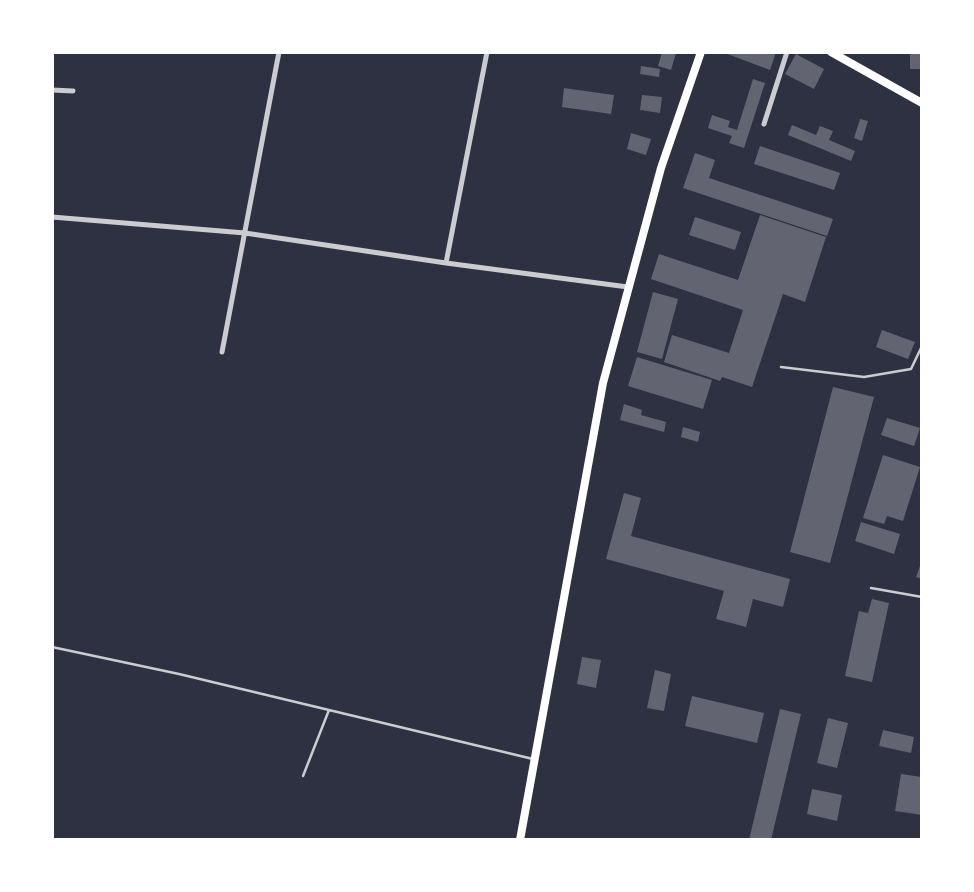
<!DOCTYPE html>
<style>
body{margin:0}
#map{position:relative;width:974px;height:892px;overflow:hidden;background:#2d3142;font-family:"Roboto Serif",serif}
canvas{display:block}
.frame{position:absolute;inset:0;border:54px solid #fff;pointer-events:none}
</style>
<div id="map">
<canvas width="974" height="892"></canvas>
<div class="frame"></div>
</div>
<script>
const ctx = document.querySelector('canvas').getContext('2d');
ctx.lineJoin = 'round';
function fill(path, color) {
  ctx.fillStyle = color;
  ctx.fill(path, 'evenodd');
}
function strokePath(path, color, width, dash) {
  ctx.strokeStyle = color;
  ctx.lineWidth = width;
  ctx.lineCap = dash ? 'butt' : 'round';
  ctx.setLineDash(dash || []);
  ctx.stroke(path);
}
fill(new Path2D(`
 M662 52 676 53 671 70 658 66Z
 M722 52H776L770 70Z
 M910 52H920L921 69H910Z
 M796 54 824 69 814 89 785 74Z
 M641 66 660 69 659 77 640 74Z
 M753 79 765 83 744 148 729 143 732 136 708 128 712 115 730 121 728 127 737 130Z
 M564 88 614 95 611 114 562 107Z
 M642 95 662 97 660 113 640 110Z
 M860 119 868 121 862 141 854 138Z
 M792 125 816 135 820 126 833 131 829 140 855 151 851 161 788 135Z
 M631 133 651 139 646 155 627 149Z
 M760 146 840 173 834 190 754 164Z
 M695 153 715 160 709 178 833 219 827 236 683 188Z
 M760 215 826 237 805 302 783 294 752 387 722 377 720 381 664 362 672 335 729 353 743 310 651 279 659 254 738 280Z
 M695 217 741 232 735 250 689 235Z
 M653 292 678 299 662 359 637 352Z
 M882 330 915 342 908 359 876 347Z
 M637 357 712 380 703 409 628 386Z
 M833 387 874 397 830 563 790 552Z
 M624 404 642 410 641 415 666 422 664 432 620 420Z
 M887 418 920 428 914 446 881 435Z
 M683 427 700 432 698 442 681 437Z
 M883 455 920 467 903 521 887 516 884 524 863 518Z
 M624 493 641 498 631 536 790 579 783 607 753 599 746 627 716 619 724 591 606 559Z
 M861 522 900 534 894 554 855 541Z
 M921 563H922V579L916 577Z
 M872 599 889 603 872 682 845 676 859 611 868 613Z
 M582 657 601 660 596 688 577 684Z
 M655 670 671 674 664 711 647 708Z
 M692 696 764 713 757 743 685 726Z
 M780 709 801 714 771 840H749Z
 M828 718 848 723 837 768 817 763Z
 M883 730 914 737 911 753 879 746Z
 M901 774 922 777V815L895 811Z
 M812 789 842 795 837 821 807 814Z`), '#626471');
strokePath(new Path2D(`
 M781 367 864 377 911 369 922 346
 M871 588 922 597
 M52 647 179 674 533 759
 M303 776 329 710`), '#caccd0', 2.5);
strokePath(new Path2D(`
 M52 90 73 91
 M764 124 787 52
 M52 217 245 233 446 263 628 287
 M446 263 487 52
 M222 352 279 52`), '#caccd0', 5);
strokePath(new Path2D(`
 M831 52 922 103
 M520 840 603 383 661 168 701 52`), '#fff', 8);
</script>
